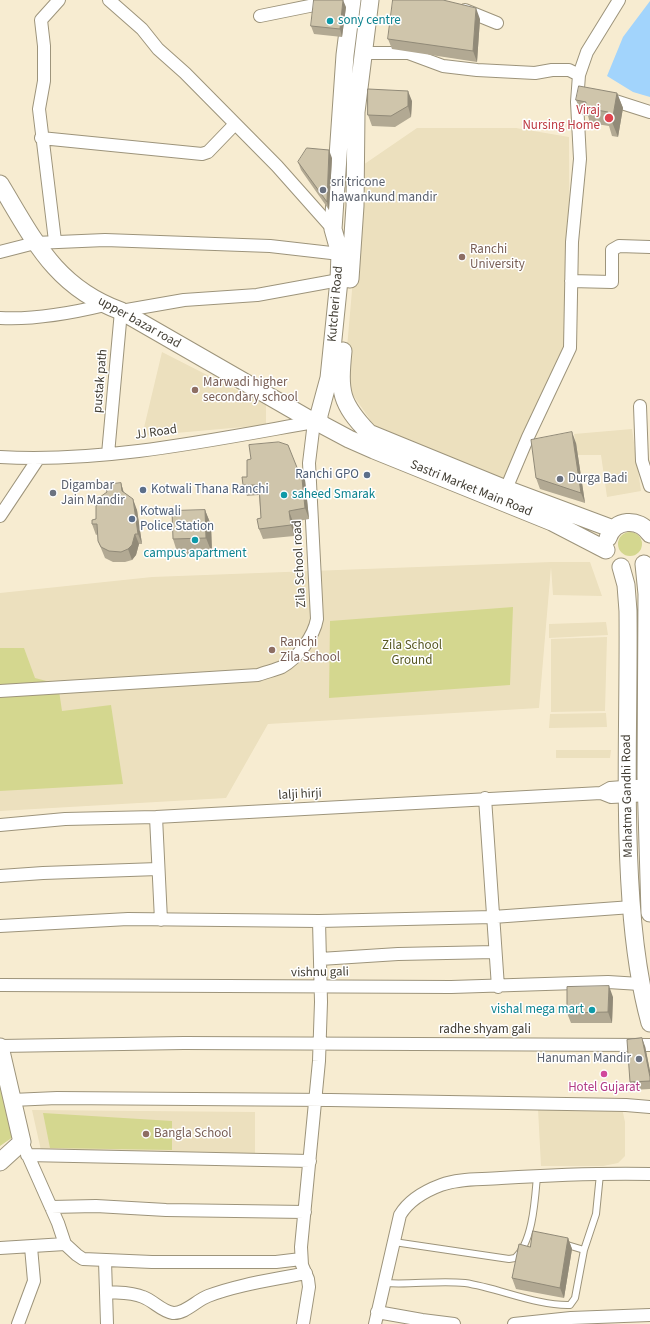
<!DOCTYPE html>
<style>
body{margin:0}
canvas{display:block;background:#f7ecd1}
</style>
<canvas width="650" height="1324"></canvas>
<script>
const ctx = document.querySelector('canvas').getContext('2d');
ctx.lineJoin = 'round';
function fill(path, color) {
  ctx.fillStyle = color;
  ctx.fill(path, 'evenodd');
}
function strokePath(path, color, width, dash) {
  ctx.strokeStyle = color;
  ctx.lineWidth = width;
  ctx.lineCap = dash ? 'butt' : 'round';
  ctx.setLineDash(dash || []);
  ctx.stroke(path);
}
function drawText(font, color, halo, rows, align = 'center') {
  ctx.font = font + ' "Source Sans 3",sans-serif';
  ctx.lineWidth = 3;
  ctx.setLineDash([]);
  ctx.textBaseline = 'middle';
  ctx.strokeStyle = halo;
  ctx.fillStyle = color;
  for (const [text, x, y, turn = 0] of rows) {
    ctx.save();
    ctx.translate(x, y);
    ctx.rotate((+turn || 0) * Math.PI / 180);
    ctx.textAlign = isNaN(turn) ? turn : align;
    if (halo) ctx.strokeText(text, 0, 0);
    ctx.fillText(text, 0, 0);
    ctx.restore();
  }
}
fill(new Path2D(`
 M417 128H516L569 137 570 348 502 482 380 434 344 382 363 165Z
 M162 352 266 405V425L142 436Z
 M632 429 641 491 607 497 601 455H578L574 434Z
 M551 562H590L602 596 553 595 551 567 539 708 268 724 226 798 0 811V593L152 577Z
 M606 622 608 635 549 638V624Z
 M607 637 605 711 551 712V639Z
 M606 713 607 727 549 728 550 714Z
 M556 750H611L610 758H556Z
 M622 1108 625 1122V1156L618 1163 603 1166H541L538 1109Z
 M32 1110 255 1112V1159L42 1155Z`), '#ece0be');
fill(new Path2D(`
 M618 544a12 12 0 1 1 24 0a12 12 0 1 1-24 0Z
 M513 607 510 685 329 698 330 621Z
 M0 648H24L35 678 58 684 62 711 111 705 123 784 0 791Z
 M0 1085 13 1137 0 1146Z
 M43 1113 172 1121V1150L50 1148Z`), '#d4d78f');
fill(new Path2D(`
 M650 1V97L633 92 607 76 623 37Z`), '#a2d4fc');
const lane = new Path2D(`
 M394 1242 509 1259 515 1258C533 1242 535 1199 537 1176
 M564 1244 584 1250
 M385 1283C412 1285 438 1280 465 1283 499 1288 537 1306 570 1305L575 1298 584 1250 596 1214 600 1174`);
const street = new Path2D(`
 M109 0 142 29 158 49 185 73 277 166 333 229
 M465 10 497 23
 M260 16 339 0
 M363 53H408L443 66 477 70 535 73 552 70H569L579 75
 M606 98 650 112
 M41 138 202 154 208 152 235 124
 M55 241 39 109 44 81V46L41 20 59 0
 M0 252 35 243 105 240 270 246 340 254
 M571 281 612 282V250L619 246 650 247
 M0 318C35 320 72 313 105 305
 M640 406 642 461 650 486
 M108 454 121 311 184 300 257 295 339 280
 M0 457C104 463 212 440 314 422L309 463 317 619C314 636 298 658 282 667 275 670 266 672 258 675L0 691
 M506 489 528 437 570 348 572 242 580 159 577 102 579 75 587 52 619 0
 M0 516 38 459
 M601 793 611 797 650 795
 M485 798 498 987
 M156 817 161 920
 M0 825 65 819 156 817 601 793 610 788 650 785
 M0 876 43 873 158 869
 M0 926 128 919 319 921 493 917 632 907
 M320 959 398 954 495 952
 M0 985 451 987 608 982 640 984
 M0 1046 184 1043 650 1045
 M12 1100 57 1098 330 1100 626 1105 650 1107
 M22 1142 58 1223 65 1244 77 1255 83 1259 152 1262H276L301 1259
 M27 1155 310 1161
 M51 1207 96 1206 166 1210 305 1212
 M0 1248 65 1244
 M105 1261 107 1324
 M107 1292C119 1293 132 1292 143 1297 154 1301 161 1311 173 1313 185 1314 197 1300 208 1296 240 1284 273 1280 306 1273
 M377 1312 422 1320 454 1324
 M18 1324 34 1281 31 1247
 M303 1324 309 1287 308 1279 302 1265 301 1247 319 1061 321 1002 319 921
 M375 1324 400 1215C409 1200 425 1191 441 1185 460 1178 481 1180 501 1178 551 1175 600 1173 650 1174
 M514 1324 571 1318 650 1315`);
const secondary = new Path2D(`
 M352 0 345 55 333 229 340 254 339 280 329 378 319 415V423L349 439 374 450 552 522 606 550
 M0 184C34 240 55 287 121 311L314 422 319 421
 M350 279 355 206 356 112 370 0
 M343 351C339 392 340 403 369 433L506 489 613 529
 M608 538C614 519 639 517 650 534
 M644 564 647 594 646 776 650 913
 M621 567 626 585 628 611C629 708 624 804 631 901 634 943 639 983 650 1023
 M0 1047 22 1142 0 1162`);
strokePath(lane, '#9d947b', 8);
strokePath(street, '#9d947b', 14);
strokePath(secondary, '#9d947b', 19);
strokePath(lane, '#fff', 6);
strokePath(street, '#fff', 12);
strokePath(secondary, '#fff', 17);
fill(new Path2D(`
 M346 7 342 37 314 34 311 26Z
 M480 19 477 62 392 49 388 39Z
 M617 93 623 108 618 137 612 136 609 126 590 123 588 116 582 115 576 100Z
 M412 101 411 117 395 127 372 126 368 115Z
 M332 158 329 210 301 170 298 162Z
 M576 443 585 503 540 489 536 478Z
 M301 469 305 480 309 519 293 522 294 536 263 539 259 529 261 518 259 495 247 496 243 485Z
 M121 483 124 493 137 510 142 544H139L136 555 132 560 125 562H113L105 558 98 541V534L96 535 92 524 96 519Z
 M205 510 211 525 212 553 178 555 173 539Z
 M613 997 612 1023H571L567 1013Z
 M645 1046 650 1071V1089L633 1090 630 1082Z
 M568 1238 572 1249 564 1298 516 1289 512 1278 530 1247Z`), '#b2a993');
fill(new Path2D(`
 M343 0 346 7 342 37 340 29Z
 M476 8 480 19 477 62 473 51Z
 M408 91 412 101 411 117 408 106Z
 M617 93 623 108 618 137 612 122Z
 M329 150 332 158 329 210 327 202Z
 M572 432 576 443 585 503 581 493Z
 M301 469 305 480 309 519 305 508Z
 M121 483 124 494 122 491Z
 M133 499 137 510 142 544 138 534Z
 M205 510 211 525 212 553 206 538Z
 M289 511 293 522 294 536 291 525Z
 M135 534 139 544 136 555 132 560 128 549Z
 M609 986 613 997 612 1023 608 1012Z
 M642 1038 645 1046 650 1071V1077Z
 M568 1238 572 1249 564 1298 560 1288Z`), '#918a78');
const building = new Path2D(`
 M314 0H343L340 29 311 26Z
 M393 0H443L476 8 473 51 388 39Z
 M579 86 617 93 612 122 607 121 608 112 585 108 586 102 576 100Z
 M368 89 408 91V106L391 116 368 115Z
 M307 148 329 150 327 202 298 162Z
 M572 432 581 493 536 478 531 440Z
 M279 442 288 445 298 470 301 469 305 508 289 511 291 525 259 529 257 519 261 518 259 485H243L242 477H247V460L251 459 249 445Z
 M121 483 122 491 133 499 138 534H135L132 545 128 549 121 552 109 551 101 547 98 541 97 524H92V520L96 519V506L100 497 107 492 105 485Z
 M205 510 206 538 173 539 172 511Z
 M609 986 608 1012 567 1013V987Z
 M642 1038 650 1077V1081L630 1082 627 1040Z
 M533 1231 568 1238 560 1288 512 1278 519 1244 530 1247Z`);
fill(building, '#cfc5ab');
strokePath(building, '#918a78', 1);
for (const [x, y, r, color] of [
 [330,21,4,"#0f9aa8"],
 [609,118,5,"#e0444e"],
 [323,190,4,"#6b7280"],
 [462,257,4,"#8d6e63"],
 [195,390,4,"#8d6e63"],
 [367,475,4,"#5c6f8a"],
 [560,479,4,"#6b7280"],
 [143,490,4,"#5c6f8a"],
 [53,493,4,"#6b7280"],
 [284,495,4,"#0f9aa8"],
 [132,519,4,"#5c6f8a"],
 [195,540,4,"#0f9aa8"],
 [272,650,4,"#8d6e63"],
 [592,1010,4,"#0f9aa8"],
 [639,1059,4,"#6b7280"],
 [604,1074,4,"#d1479c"],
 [146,1134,4,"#8d6e63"]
]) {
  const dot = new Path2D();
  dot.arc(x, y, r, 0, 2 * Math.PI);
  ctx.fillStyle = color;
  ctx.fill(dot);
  strokePath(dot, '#fff', 1.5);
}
drawText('13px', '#0d838f', '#fff', [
 ["sony centre",338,21],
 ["saheed Smarak",292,495],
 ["campus apartment",195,554,"center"],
 ["vishal mega mart",584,1010,"right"]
], 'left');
drawText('13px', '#be3a42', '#fff', [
 ["Viraj",600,111],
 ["Nursing Home",600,126]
], 'right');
drawText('13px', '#5b616d', '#fff', [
 ["sri tricone",331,183],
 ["hawankund mandir",331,198],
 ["Durga Badi",568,479],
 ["Digambar",61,486],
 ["Jain Mandir",61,501],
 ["Hanuman Mandir",631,1059,"right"]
], 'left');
drawText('13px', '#785e54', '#fff', [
 ["Ranchi",470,250],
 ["University",470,265],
 ["Marwadi higher",203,383],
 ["secondary school",203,398],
 ["Ranchi",280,643],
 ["Zila School",280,658],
 ["Bangla School",154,1134]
], 'left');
drawText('13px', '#403c32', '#fff', [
 ["Kutcheri Road",336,304,-85],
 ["upper bazar road",139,323,29],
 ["pustak path",101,381,-85],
 ["JJ Road",156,433,-8],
 ["Sastri Market Main Road",471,489,22],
 ["Zila School road",300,564,-93],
 ["lalji hirji",300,795,-3],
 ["Mahatma Gandhi Road",628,796,-91],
 ["vishnu gali",320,973,-1],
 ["radhe shyam gali",485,1030]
]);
drawText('13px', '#4e5e75', '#fff', [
 ["Ranchi GPO",359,475,"right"],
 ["Kotwali Thana Ranchi",151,490],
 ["Kotwali",140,512],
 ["Police Station",140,527]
], 'left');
drawText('13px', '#575822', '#fff', [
 ["Zila School",412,646],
 ["Ground",412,661]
]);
drawText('13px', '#b23c85', '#fff', [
 ["Hotel Gujarat",604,1088]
]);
</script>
